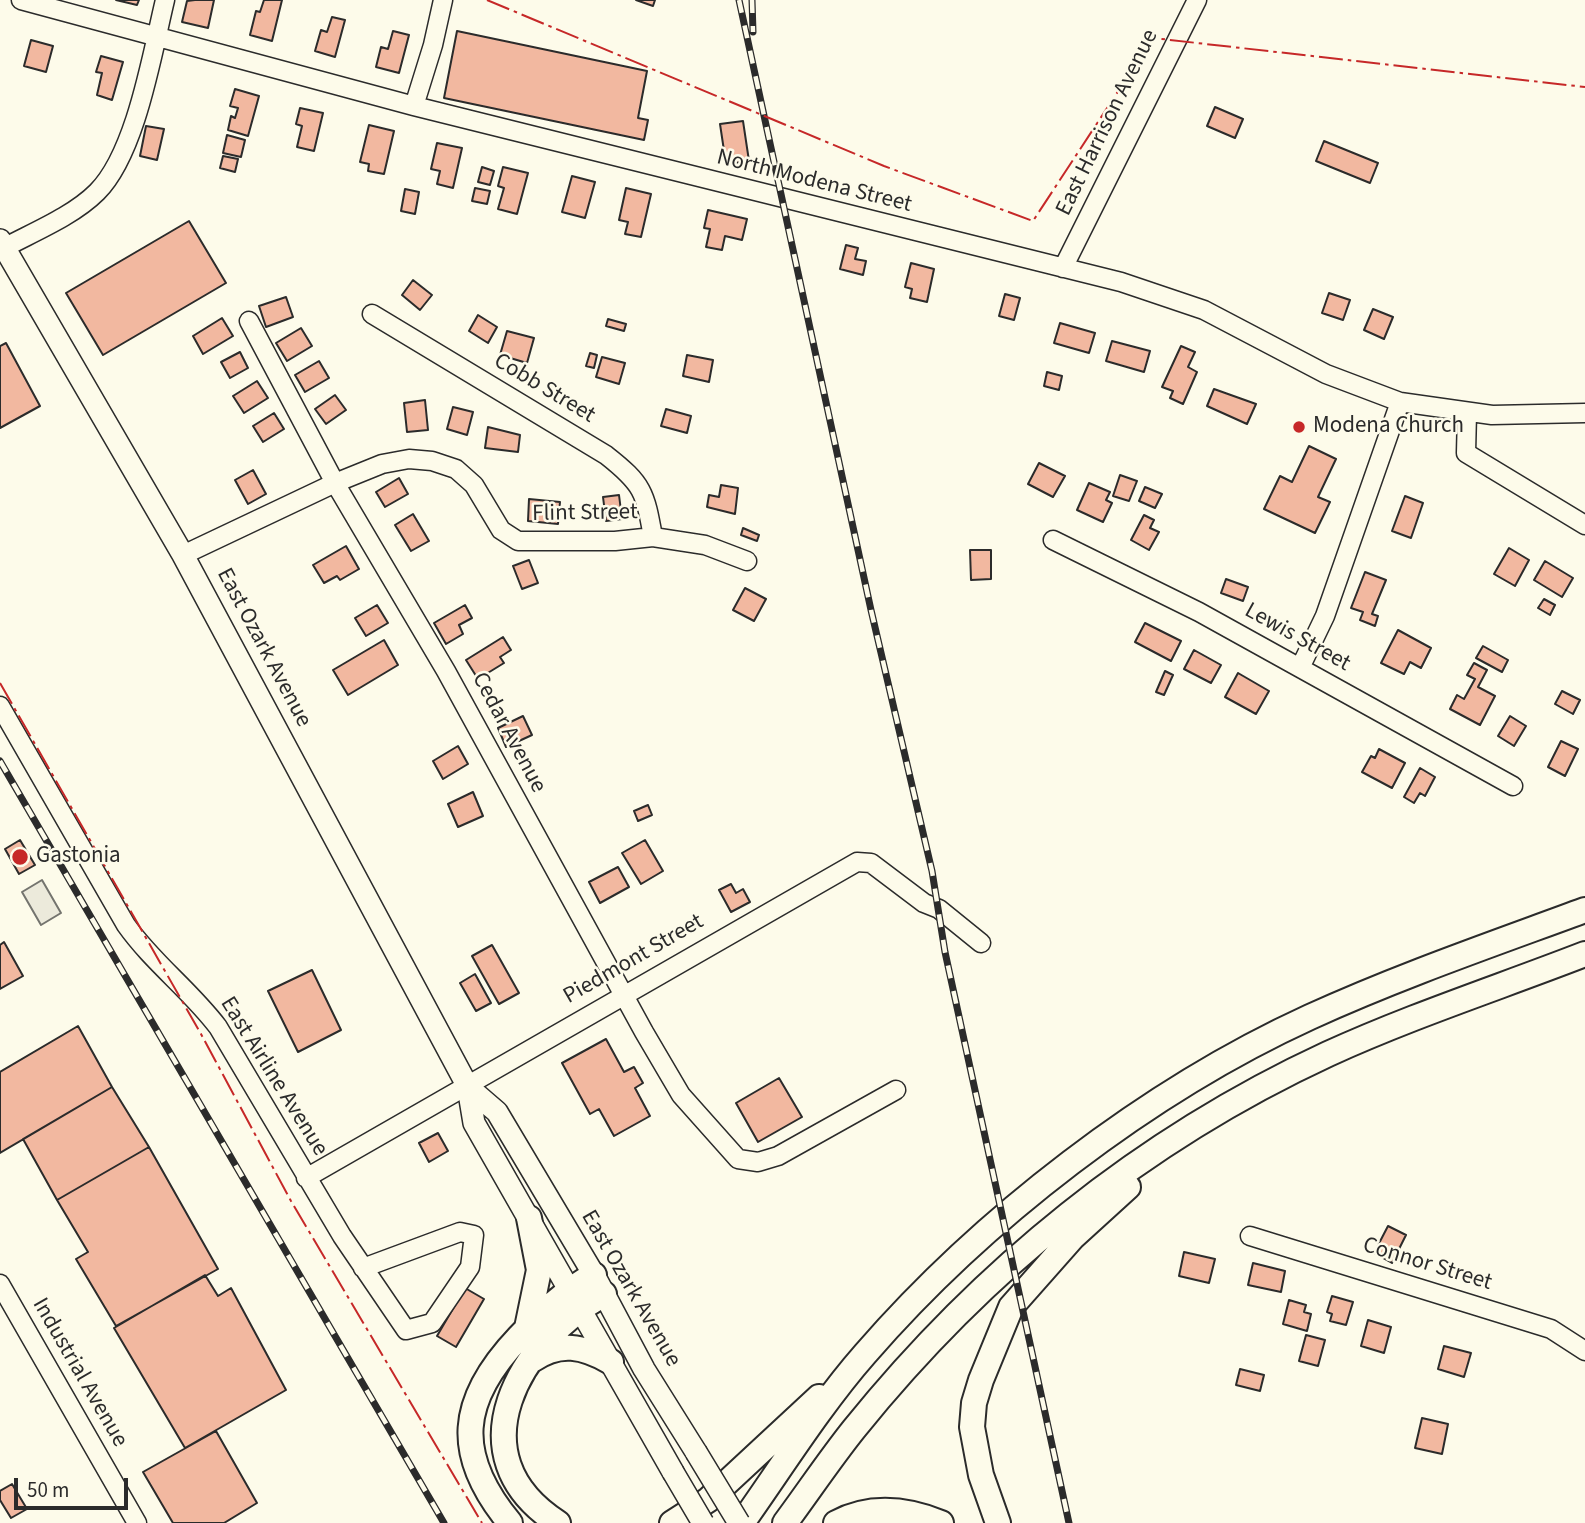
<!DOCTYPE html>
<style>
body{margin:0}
#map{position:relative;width:1585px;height:1523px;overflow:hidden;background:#fdfbea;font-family:"Source Sans 3",sans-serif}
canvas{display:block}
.scale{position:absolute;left:14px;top:1478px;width:114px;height:32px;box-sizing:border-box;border:4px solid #2b2b2b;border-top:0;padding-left:9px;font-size:21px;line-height:24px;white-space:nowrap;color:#2b2b2b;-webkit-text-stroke:5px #fdfbea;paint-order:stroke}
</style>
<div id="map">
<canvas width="1585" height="1523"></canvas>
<div class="scale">50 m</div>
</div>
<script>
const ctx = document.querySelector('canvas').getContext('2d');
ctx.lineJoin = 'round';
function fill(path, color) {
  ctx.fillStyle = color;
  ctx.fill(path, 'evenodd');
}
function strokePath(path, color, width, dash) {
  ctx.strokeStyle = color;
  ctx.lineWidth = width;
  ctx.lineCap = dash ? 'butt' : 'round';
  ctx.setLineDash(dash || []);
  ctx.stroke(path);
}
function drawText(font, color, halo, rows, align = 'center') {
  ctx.font = font + ' "Source Sans 3",sans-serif';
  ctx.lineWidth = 5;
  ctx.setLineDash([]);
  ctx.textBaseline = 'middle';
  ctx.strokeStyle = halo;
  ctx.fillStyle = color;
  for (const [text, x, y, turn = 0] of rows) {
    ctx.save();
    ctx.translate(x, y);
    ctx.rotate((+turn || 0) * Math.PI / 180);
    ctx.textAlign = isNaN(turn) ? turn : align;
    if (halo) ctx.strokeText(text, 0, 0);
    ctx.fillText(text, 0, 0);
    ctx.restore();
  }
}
const parking = new Path2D(`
 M42 880 61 913 41 925 22 892Z`);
fill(parking, '#eceadb');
strokePath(parking, '#74746e', 2);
const building = new Path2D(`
 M116 0H139L137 5Z
 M195 0H214L208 28 182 22 187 1Z
 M264 0H282L272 41 250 35 256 11 260 12Z
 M636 0H655L653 6Z
 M332 17 345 20 335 57 315 51 321 30 327 32Z
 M393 31 409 35 399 73 376 67 381 47 388 49Z
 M457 31 647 71 638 118 648 120 644 140 444 98Z
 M31 40 53 46 46 72 24 66Z
 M101 56 123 62 112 100 97 95 102 73 96 72Z
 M235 89 259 96 248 136 228 130 231 116 235 118 238 108 230 106Z
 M1215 107 1243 119 1235 138 1207 126Z
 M300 108 323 113 314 151 297 147 302 126 296 124Z
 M743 121 749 161 726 164 720 124Z
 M369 125 394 131 384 174 368 171 369 164 360 162Z
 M146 126 164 129 157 160 140 156Z
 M227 135 245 140 241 157 223 153Z
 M1324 141 1378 163 1370 183 1316 161Z
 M437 143 462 148 453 188 437 184 440 171 431 169Z
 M223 156 238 159 235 172 220 168Z
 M482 167 494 171 490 185 478 182Z
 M503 167 528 173 517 214 498 209 504 188 498 186Z
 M572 176 595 182 585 218 562 212Z
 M475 188 490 191 487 204 472 201Z
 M626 188 651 194 641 237 625 234 628 222 619 220Z
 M405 189 419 192 415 214 401 211Z
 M708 210 747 219 742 240 725 236 722 250 706 247 710 229 704 228Z
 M189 221 226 283 103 355 66 293Z
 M846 245 858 248 855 259 866 261 863 275 840 269Z
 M911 263 934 269 927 302 910 298 912 289 905 287Z
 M413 280 432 295 420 310 402 295Z
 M1329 293 1350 300 1343 320 1322 313Z
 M1005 294 1020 298 1014 320 999 316Z
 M286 297 293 317 266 327 259 306Z
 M1373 309 1393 317 1384 339 1364 330Z
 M478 315 497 327 488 343 469 331Z
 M222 318 233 336 203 354 193 336Z
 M608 319 626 324 624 331 606 326Z
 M1060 323 1095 333 1089 353 1054 343Z
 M301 328 312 346 287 361 276 343Z
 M507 331 534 338 527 363 500 355Z
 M1112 341 1150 351 1144 372 1106 361Z
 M6 343 40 406 0 428V346Z
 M1181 346 1195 352 1188 367 1197 372 1183 404 1170 398 1173 391 1162 387Z
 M240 352 248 368 230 378 221 362Z
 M590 353 597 355 594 368 586 366Z
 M687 355 713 360 709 382 683 376Z
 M602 357 625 363 619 384 596 377Z
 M319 361 329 378 305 392 295 375Z
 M1047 372 1062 376 1059 390 1044 386Z
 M257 381 268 398 244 413 233 396Z
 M1214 389 1256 404 1247 424 1207 406Z
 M335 395 346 410 326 424 315 409Z
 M425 400 428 430 407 432 404 403Z
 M453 407 473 412 467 435 447 429Z
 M666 409 691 416 687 433 661 426Z
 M274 413 284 429 263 442 253 426Z
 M488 427 520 435 518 452 485 448Z
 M1309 446 1336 459 1318 497 1330 502 1315 533 1264 509 1280 476 1292 482Z
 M1039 463 1065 476 1053 497 1028 484Z
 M253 470 266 494 248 504 235 480Z
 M1120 475 1137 481 1129 501 1113 496Z
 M399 478 408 494 385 507 376 492Z
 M1089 483 1110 492 1106 500 1112 503 1103 522 1077 510Z
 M721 485 738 488 735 514 707 507 709 495 719 497Z
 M1145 487 1162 494 1155 508 1139 501Z
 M619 495 622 519 606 521 603 497Z
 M1405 496 1423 503 1411 538 1392 531Z
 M529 499 560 502 558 524 528 521Z
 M413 514 429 541 411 551 395 525Z
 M1144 515 1154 520 1150 528 1159 532 1149 550 1131 540Z
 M743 528 759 535 757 541 741 535Z
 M346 546 359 569 340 580 337 576 324 583 313 565Z
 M1509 548 1529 560 1515 586 1494 574Z
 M970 550H991V579L971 580Z
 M529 560 538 583 522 589 513 566Z
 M1545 561 1573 578 1562 597 1534 580Z
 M1365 572 1386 580 1372 614 1378 616 1375 626 1360 620 1363 612 1351 608Z
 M1226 579 1248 587 1243 601 1221 593Z
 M745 588 766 599 754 621 733 610Z
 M1544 599 1555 605 1550 615 1538 608Z
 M377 605 388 623 366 636 355 618Z
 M465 605 472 618 459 625 463 634 446 644 434 623Z
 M1145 623 1181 641 1171 661 1135 642Z
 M1398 630 1431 648 1421 668 1410 662 1404 674 1381 663Z
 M503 637 511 650 500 657 504 663 478 679 466 660Z
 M384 640 398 665 348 695 333 670Z
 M1483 646 1508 660 1502 672 1476 658Z
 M1194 650 1221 665 1211 683 1184 669Z
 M1474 663 1487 670 1478 687 1495 696 1480 725 1450 709 1457 695 1464 699 1475 679 1467 675Z
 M1165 671 1173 675 1164 695 1156 692Z
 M1238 673 1269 691 1256 714 1225 697Z
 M1562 691 1580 700 1573 714 1555 704Z
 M523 716 532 735 506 747 498 728Z
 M1510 716 1526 726 1514 746 1498 736Z
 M1561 741 1578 749 1565 776 1548 767Z
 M458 746 468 764 443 779 433 761Z
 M1379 749 1405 763 1392 788 1362 772 1371 756 1375 758Z
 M1420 768 1435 777 1425 796 1420 793 1414 803 1404 797Z
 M473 792 483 816 458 827 448 804Z
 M648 805 652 815 638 821 634 811Z
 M20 840 35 865 19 874 5 849Z
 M645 840 663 871 641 884 622 853Z
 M618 867 629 887 600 903 589 882Z
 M731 884 736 893 743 889 750 902 731 912 719 890Z
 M4 942 23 976 0 989V945Z
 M492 945 519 993 499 1004 472 956Z
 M312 970 341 1030 298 1052 268 991Z
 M475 974 491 1003 476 1011 460 983Z
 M78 1026 112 1087 0 1153V1072Z
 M606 1039 624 1072 634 1067 643 1083 635 1088 650 1116 614 1136 599 1109 590 1114 562 1063Z
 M779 1078 802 1117 758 1142 736 1103Z
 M112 1087 149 1147 57 1200 23 1139Z
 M438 1133 448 1151 429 1162 419 1143Z
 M149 1147 218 1269 116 1326 76 1259 88 1252 57 1200Z
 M1388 1226 1406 1235 1392 1263 1374 1253Z
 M1184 1252 1215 1259 1209 1283 1179 1276Z
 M1253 1263 1285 1271 1281 1292 1248 1285Z
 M205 1275 218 1296 231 1288 286 1390 185 1448 114 1328Z
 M465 1288 484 1299 456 1347 437 1336Z
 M1332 1296 1353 1302 1346 1325 1330 1321 1332 1314 1327 1312Z
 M1289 1300 1306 1305 1304 1312 1311 1314 1307 1331 1283 1324Z
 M1368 1320 1391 1327 1384 1353 1361 1346Z
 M1306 1335 1325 1340 1318 1366 1299 1361Z
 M1444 1346 1471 1353 1464 1377 1438 1369Z
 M1240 1369 1264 1375 1260 1391 1236 1385Z
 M1422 1418 1448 1424 1442 1454 1415 1448Z
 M216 1431 257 1503 224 1523H173L143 1472Z
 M12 1484 27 1509 11 1518 0 1500V1491Z`);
fill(building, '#f2b8a0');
strokePath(building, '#2b2b2b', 2);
const minor = new Path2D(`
 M21 0 414 106 1121 282 1204 310 1326 374 1400 402 1492 415 1585 413
 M414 106 433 45 443 0
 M0 250C31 233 72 217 97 192 136 153 152 54 165 0
 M1063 268 1197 0
 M372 314 606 455C643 484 645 492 653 537
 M249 321 335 483 446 671 644 1032 681 1095 738 1159 758 1162 778 1156 896 1090
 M1467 413 1466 453 1585 525
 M1053 540 1199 612 1513 786
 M183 555 335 483 382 464 409 459 432 461 456 469 474 485 501 530 518 541H615L653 537 705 545 747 561
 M1300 668 1325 616 1400 402
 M0 706 126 925C153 963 190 990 218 1027L342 1236 406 1330 432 1323 470 1267 474 1235 460 1232 363 1268
 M306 1178 857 862 871 863 924 903 939 909 981 943
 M1250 1236 1551 1329 1585 1351
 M0 1284 137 1523`);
const major = new Path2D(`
 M0 240 183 555 468 1087 474 1123 673 1472
 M468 1087 497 1112 594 1275 644 1369 696 1452`);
const highway = new Path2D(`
 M527 1328 539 1270 529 1218
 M532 1360C560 1341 583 1346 611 1362
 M510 1523C453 1454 459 1400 519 1337 542 1313 565 1291 594 1275
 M558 1523C452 1455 520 1341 604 1294
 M672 1523 708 1500 819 1397
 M742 1523C781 1468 821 1404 865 1354 982 1219 1148 1091 1310 1017 1400 976 1493 944 1585 910
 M785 1523C808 1492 830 1459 854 1429 982 1270 1142 1140 1328 1054 1411 1016 1500 987 1585 954
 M836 1523C870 1505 907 1509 941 1523
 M998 1523 981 1475 972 1427 974 1403 981 1380 1011 1307 1072 1238 1128 1187`);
strokePath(minor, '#2b2b2b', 21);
strokePath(major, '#2b2b2b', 24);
strokePath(highway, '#2b2b2b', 28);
strokePath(minor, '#fdfbea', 18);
strokePath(major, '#fdfbea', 21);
strokePath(highway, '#fdfbea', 24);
const rail = new Path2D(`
 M739 0 871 610 932 871 945 952 1069 1523
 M752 0 753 32
 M0 761 444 1523`);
strokePath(rail, '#2b2b2b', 7);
strokePath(rail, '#fdfbea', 4.5, [13]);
const majorBridge = new Path2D(`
 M696 1452 739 1523
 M673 1472 703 1523`);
strokePath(majorBridge, '#2b2b2b', 24, []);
strokePath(majorBridge, '#fdfbea', 21);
strokePath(new Path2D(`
 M487 0 884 166 1033 221 1153 38 1585 87
 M0 683 201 1034 291 1201 482 1523`), '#c62828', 2, [24, 5, 3.5, 5]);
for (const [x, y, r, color] of [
 [1299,427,7,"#c62828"],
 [20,857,9,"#c62828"]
]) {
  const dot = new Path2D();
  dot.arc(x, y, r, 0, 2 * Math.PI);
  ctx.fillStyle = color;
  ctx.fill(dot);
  strokePath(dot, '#fdfbea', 2.5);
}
drawText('23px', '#2b2b2b', '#fdfbea', [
 ["East Harrison Avenue",1108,123,-64],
 ["North Modena Street",814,182,14],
 ["Cobb Street",544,389,31],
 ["Flint Street",585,514,-1],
 ["Lewis Street",1297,638,29],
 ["East Ozark Avenue",263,648,62],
 ["Cedar Avenue",508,733,62],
 ["Piedmont Street",634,960,-30],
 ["East Airline Avenue",273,1077,58],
 ["Connor Street",1427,1265,17],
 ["East Ozark Avenue",630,1289,60],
 ["Industrial Avenue",79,1373,60]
]);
drawText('23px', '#2b2b2b', '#fdfbea', [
 ["Modena Church",1313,427],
 ["Gastonia",36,857]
], 'left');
</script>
